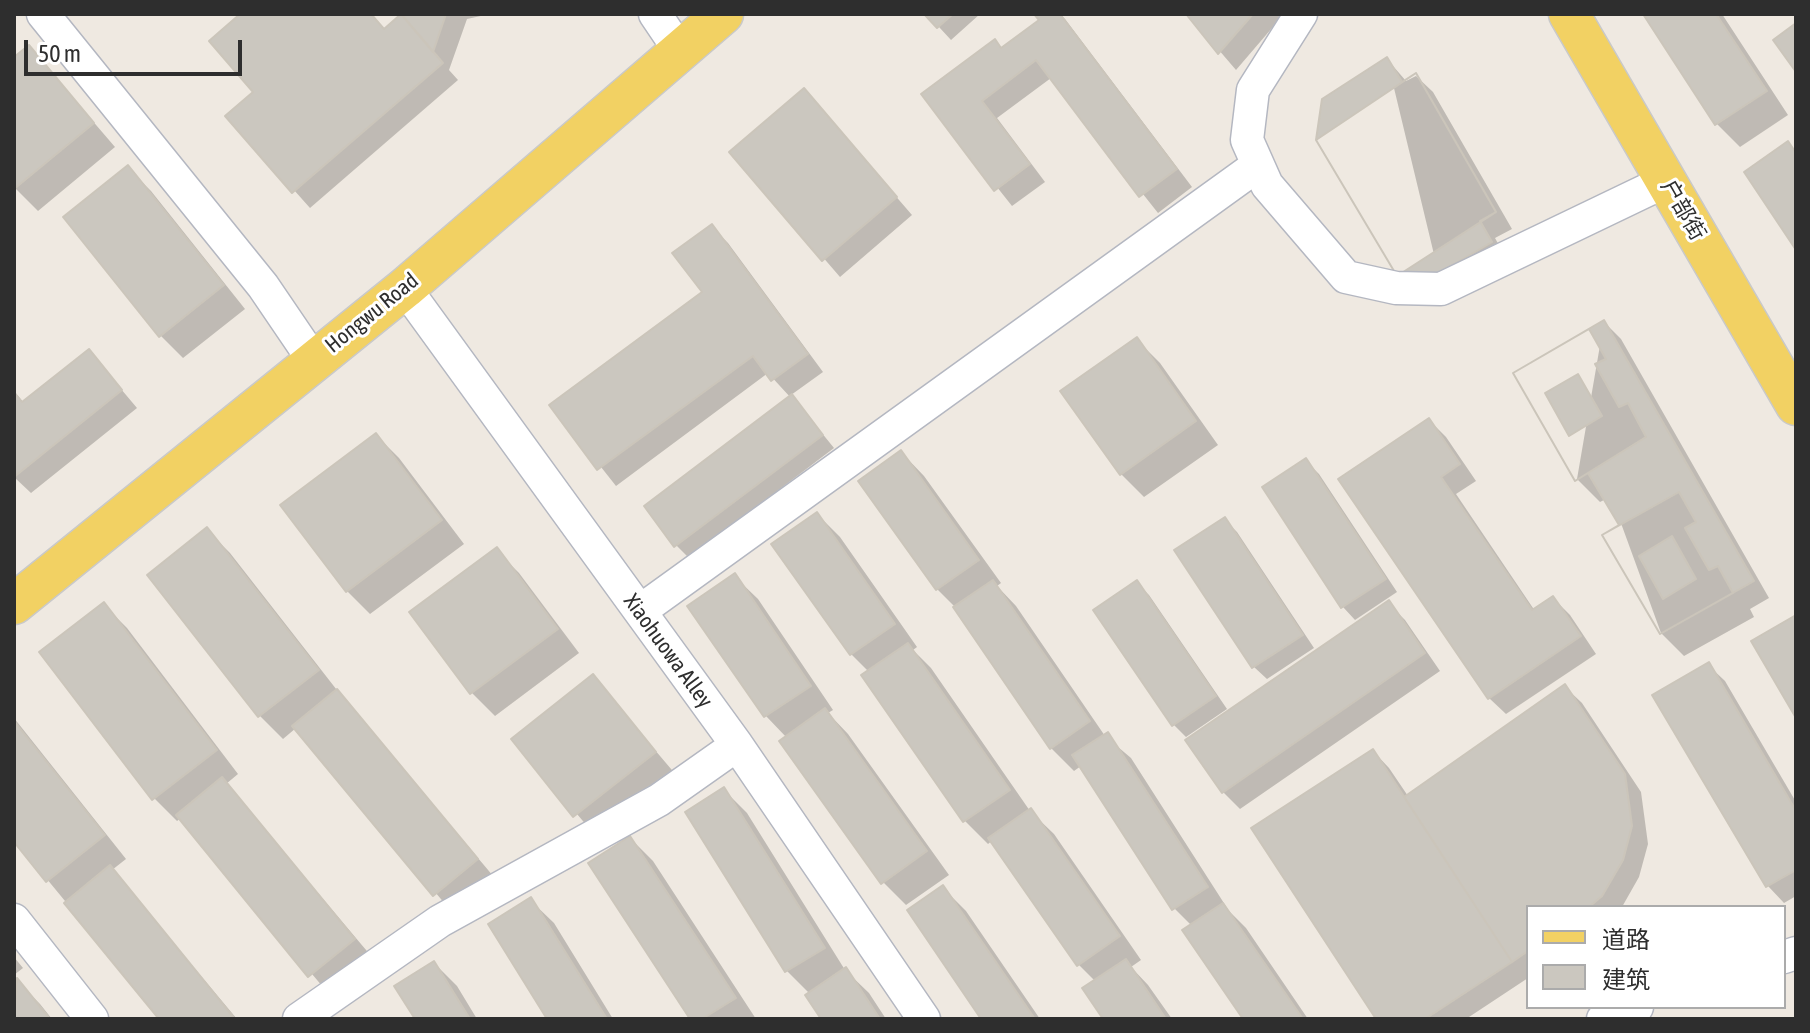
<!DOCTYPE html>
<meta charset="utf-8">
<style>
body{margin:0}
#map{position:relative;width:1810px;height:1033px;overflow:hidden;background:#efe9e1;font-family:"Asap Condensed","Noto Sans SC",sans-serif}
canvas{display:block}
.frame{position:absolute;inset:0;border:16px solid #2e2e2e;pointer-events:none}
.legend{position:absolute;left:1526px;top:905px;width:260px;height:104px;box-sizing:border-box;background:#fff;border:2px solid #ababab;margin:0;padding:10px 14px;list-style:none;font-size:24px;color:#2e2e2e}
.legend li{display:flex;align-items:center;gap:16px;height:40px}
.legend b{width:40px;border:2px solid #ababab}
.scale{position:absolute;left:24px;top:40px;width:218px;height:36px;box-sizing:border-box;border:4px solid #2e2e2e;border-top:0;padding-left:10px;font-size:24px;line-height:28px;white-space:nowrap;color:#2e2e2e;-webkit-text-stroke:6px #fff;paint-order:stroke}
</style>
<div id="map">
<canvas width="1810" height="1033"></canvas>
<div class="frame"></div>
<ul class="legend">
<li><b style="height:10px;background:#f2d163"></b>道路</li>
<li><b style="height:22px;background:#cbc7bf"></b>建筑</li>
</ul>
<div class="scale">50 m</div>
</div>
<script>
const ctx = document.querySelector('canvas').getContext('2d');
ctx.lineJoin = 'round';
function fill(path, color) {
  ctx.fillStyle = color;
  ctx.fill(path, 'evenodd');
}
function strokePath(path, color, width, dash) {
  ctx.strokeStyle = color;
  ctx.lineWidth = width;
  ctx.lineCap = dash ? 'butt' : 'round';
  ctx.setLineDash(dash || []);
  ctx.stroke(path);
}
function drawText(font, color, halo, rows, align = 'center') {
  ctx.font = font + ' "Asap Condensed","Noto Sans SC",sans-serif';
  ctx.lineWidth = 6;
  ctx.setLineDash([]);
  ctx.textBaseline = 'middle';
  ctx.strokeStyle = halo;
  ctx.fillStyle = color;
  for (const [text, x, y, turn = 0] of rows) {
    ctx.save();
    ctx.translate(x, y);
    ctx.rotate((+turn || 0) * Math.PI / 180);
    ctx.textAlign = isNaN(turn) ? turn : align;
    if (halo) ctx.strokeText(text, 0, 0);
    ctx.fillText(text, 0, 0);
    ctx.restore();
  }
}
fill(new Path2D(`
 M243 14H370L385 31 403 14H490L467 19 449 70 458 80 310 208 228 116 256 92Z
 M927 14H980L951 40Z
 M1037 14H1060L1065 19 1192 187 1158 213 1051 78 997 118 1045 182 1012 206 924 95 1002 50 1041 20Z
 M1188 14H1284L1236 70Z
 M1645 14H1722L1788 115 1740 147 1717 124Z
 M29 47 115 147 38 211 14 187V60Z
 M1387 59 1406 81 1416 76 1433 92 1512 229 1495 238 1507 260 1444 296Z
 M804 90 912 215 840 277 732 152Z
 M128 168 151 191 245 309 183 358 160 335Z
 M711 226 728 243 823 372 791 395 834 448 689 558 676 545 791 398 768 373 616 486 552 405 705 292Z
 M1604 322 1621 339 1769 598 1750 609 1754 617 1684 656 1661 633 1622 526 1606 499 1600 502 1577 479Z
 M1137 340 1160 363 1218 445 1144 497 1121 474Z
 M89 351 137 408 31 493 14 477V391L24 403Z
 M1429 420 1446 437 1476 481 1456 494 1535 611 1553 598 1570 615 1596 654 1506 714 1489 698 1341 480Z
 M376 435 399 458 464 544 370 614 347 591 283 506Z
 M901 452 924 476 1001 583 997 586 1016 606 1105 736 1131 758 1229 911 1246 928 1308 1019H1245L1192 926 1174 908 1081 766 1074 771 1051 748 956 608 937 589Z
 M1306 461 1319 474 1397 592 1355 620 1343 607Z
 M817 514 840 537 917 647 913 650 931 668 1030 811 1054 834 1141 960 1131 967 1148 985 1172 1019H1105L1096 982 1079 965 993 840 988 844 965 821 869 672 851 654 774 544Z
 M1224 519 1237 532 1314 648 1267 679 1254 667Z
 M207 530 230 553 340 694 499 883 457 918 296 728 283 739 260 716Z
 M496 550 519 573 579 653 495 716 472 693 412 613Z
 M734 576 758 599 833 710 828 713 848 734 949 875 906 905 883 882 787 738 766 716 690 606Z
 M1137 583 1149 595 1227 709 1186 737 1173 724Z
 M1388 603 1405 620 1440 671 1240 809 1223 792Z
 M104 605 127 628 238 774 226 784 377 963 333 999 181 818 177 821 154 798Z
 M1708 665 1725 681 1796 802V896L1784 903 1768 886Z
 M593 677 677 776 598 839 514 739Z
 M1565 687 1582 703 1641 792 1648 844 1639 877 1622 907H1528V978L1466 1019H1379L1373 751 1389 768 1408 796Z
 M14 718 126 859 112 870 237 1019H162L14 839Z
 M724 790 747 813 845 970 869 993 886 1019H823L810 994 787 971Z
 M630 838 653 861 756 1019H692Z
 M943 888 966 911 1040 1019H984Z
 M530 900 554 923 613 1019H550Z
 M14 957 23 968 14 975Z
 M434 963 457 986 477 1019H417Z
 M17 981 40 1004 52 1019H14Z`), '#0003');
const building = new Path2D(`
 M240 14H371L384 29 401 14 443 63 292 193 225 116 253 92 209 41Z
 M401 14H446L433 52Z
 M924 14H953L937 28Z
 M1034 14H1060L1177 169 1139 197 1036 60 982 101 1030 164 994 191 921 94 995 39 1001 48 1039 20Z
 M1186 14H1253L1218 54Z
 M1643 14H1716L1767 91 1715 125Z
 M1796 23V72L1773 40Z
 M29 45 94 123 14 189V57Z
 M1387 57 1402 82 1416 73 1496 212 1480 221 1492 242 1427 280 1397 276 1316 140 1322 99Z
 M1416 73 1496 212 1397 276 1316 140Z
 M804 88 897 197 822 261 729 152Z
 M1788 141 1796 153V250L1744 172Z
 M128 165 224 285 159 337 63 217Z
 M712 224 808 354 771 381 753 356 597 470 549 405 702 292 672 253Z
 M1604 320 1754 581 1660 634 1602 535 1619 525 1588 473 1575 481 1513 373Z
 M1589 329 1606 359 1595 364 1619 407 1628 403 1646 437 1575 481 1513 373Z
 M1137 337 1196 421 1120 475 1060 391Z
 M89 349 122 390 14 477V392L22 402Z
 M1578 374 1602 416 1569 436 1545 393Z
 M792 394 823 435 674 547 644 506Z
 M1429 418 1460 464 1441 477 1532 610 1553 596 1581 636 1488 699 1338 479Z
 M376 433 442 520 346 592 280 505Z
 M901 450 979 560 936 590 858 481Z
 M1306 458 1386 579 1341 608 1262 487Z
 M1679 492 1696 522 1685 528 1709 570 1718 566 1733 593 1660 634 1602 535Z
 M817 512 895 624 850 655 771 544Z
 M1225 517 1303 635 1252 668 1174 550Z
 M207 527 319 670 258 717 147 575Z
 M1672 536 1696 579 1663 599 1639 556Z
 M497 547 558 629 470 694 409 612Z
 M735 573 811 686 764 717 687 606Z
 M993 580 1090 721 1050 749 953 607Z
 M1137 580 1216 696 1172 726 1093 610Z
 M1389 600 1425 653 1222 793 1185 740Z
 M104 602 217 750 152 800 39 652Z
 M1796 615V718L1751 641Z
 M908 643 1010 790 963 822 861 675Z
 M1709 662 1796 811V870L1766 887 1652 695Z
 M593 674 656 752 573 817 511 739Z
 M1565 684 1625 774 1632 826 1623 860 1602 896 1589 907H1528V951L1512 962 1404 797Z
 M337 689 478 859 433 896 292 726Z
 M825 708 927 851 881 884 779 741Z
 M14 721 105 835 46 882 14 842Z
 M1108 732 1208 887 1172 910 1072 755Z
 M1373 749 1512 962 1425 1019H1376L1251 828Z
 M222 777 355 939 308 977 176 815Z
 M724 787 825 948 785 972 685 812Z
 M1031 808 1120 936 1077 966 988 838Z
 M630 836 736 998 702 1019H690L588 863Z
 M110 865 235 1019H159L64 903Z
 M943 885 1035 1019H981L907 910Z
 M531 897 607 1019H547L488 924Z
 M1223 903 1303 1019H1243L1182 930Z
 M1126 959 1166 1019H1103L1082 988Z
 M434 961 470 1019H415L394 986Z
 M846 967 880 1019H821L805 995Z
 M17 978 50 1019H14Z`);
fill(building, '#cbc7bf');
strokePath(building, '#cbc5ba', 2);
const minor = new Path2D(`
 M43 14 263 286 314 361
 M655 14 680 51
 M1301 14 1253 90 1247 140 1267 185 1346 277 1396 288 1441 289 1666 181
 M405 288 737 745 924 1019
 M640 611 1258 165
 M14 920 92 1019
 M1784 957 1796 953
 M299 1019 440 921 659 800 737 745
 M1603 1019 1637 1007`);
const major = new Path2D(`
 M1569 14 1796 405
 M14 604 405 288 723 14`);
strokePath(minor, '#b4b7c1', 35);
strokePath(major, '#c9c9c9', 43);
strokePath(minor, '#fff', 32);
strokePath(major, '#f2d163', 40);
drawText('22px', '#2e2e2e', '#fff', [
 ["户部街",1683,210,60],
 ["Hongwu Road",372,313,-39],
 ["Xiaohuowa Alley",668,651,54]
]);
</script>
